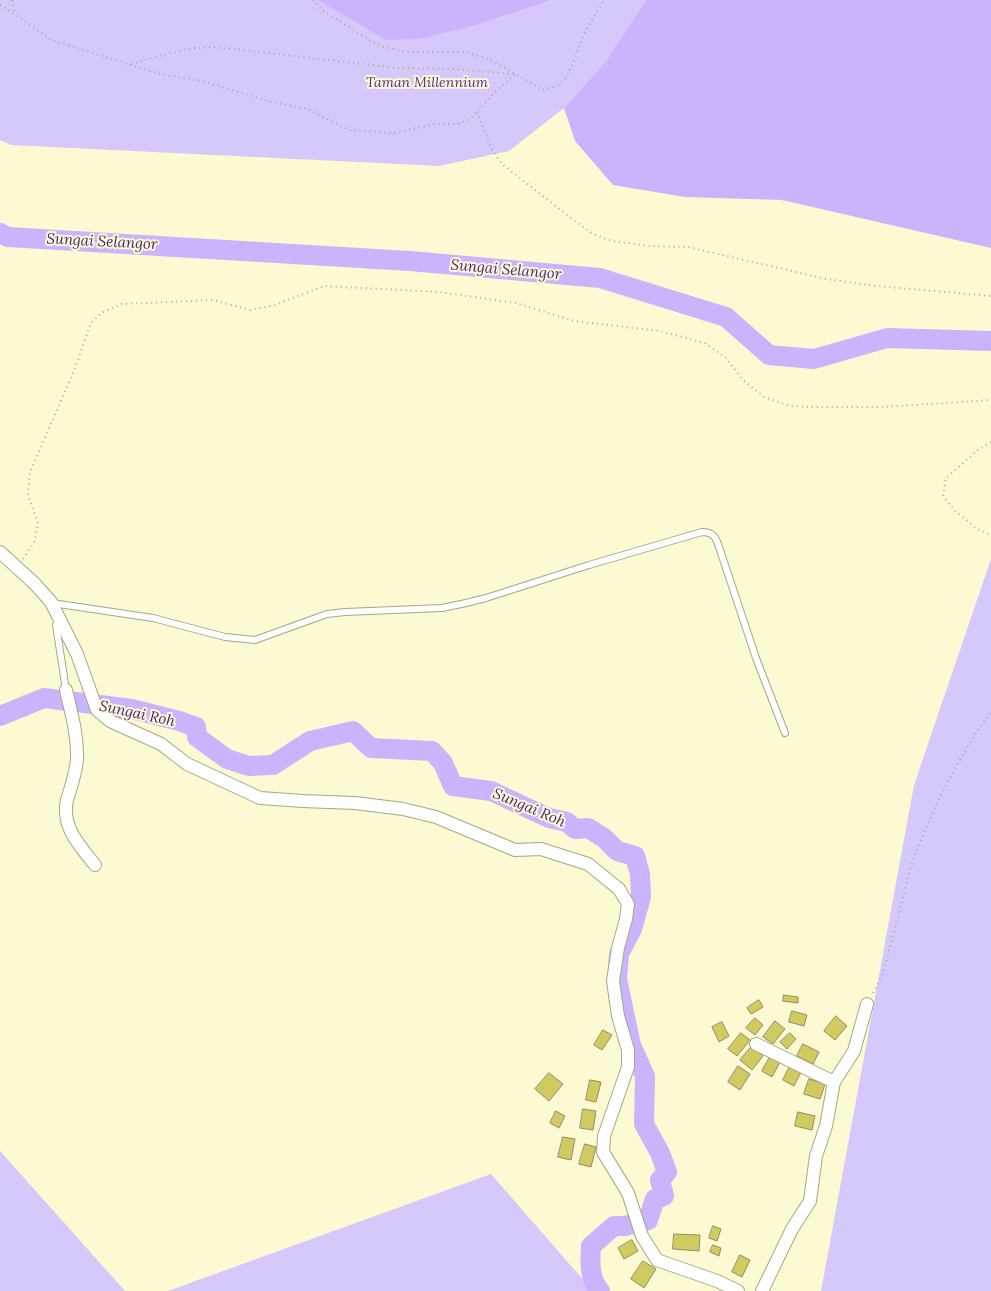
<!DOCTYPE html>
<style>
body{margin:0}
canvas{display:block;background:#fbfad3}
</style>
<canvas width="991" height="1291"></canvas>
<script>
const ctx = document.querySelector('canvas').getContext('2d');
ctx.lineJoin = 'round';
function fill(path, color) {
  ctx.fillStyle = color;
  ctx.fill(path, 'evenodd');
}
function strokePath(path, color, width, dash) {
  ctx.strokeStyle = color;
  ctx.lineWidth = width;
  ctx.lineCap = dash ? 'butt' : 'round';
  ctx.setLineDash(dash || []);
  ctx.stroke(path);
}
function drawText(font, color, halo, rows, align = 'center') {
  ctx.font = font + ' Lora,serif';
  ctx.lineWidth = 4;
  ctx.setLineDash([]);
  ctx.textBaseline = 'middle';
  ctx.strokeStyle = halo;
  ctx.fillStyle = color;
  for (const [text, x, y, turn = 0] of rows) {
    ctx.save();
    ctx.translate(x, y);
    ctx.rotate((+turn || 0) * Math.PI / 180);
    ctx.textAlign = isNaN(turn) ? turn : align;
    if (halo) ctx.strokeText(text, 0, 0);
    ctx.fillText(text, 0, 0);
    ctx.restore();
  }
}
fill(new Path2D(`
 M0 0H646L605 62 564 108 509 151 439 166 11 145 0 140Z
 M991 559V1291H821L914 785Z
 M0 1151 125 1291H0Z
 M491 1174 593 1291H168Z`), '#d6c8fa');
fill(new Path2D(`
 M318 0H551L469 27 419 39 386 40Z
 M646 0H991V248L782 200 685 197 613 185 575 141 564 108 605 62Z`), '#cab5fd');
strokePath(new Path2D(`
 M0 233 8 237 410 261 600 278 726 317 769 355 814 359 887 338 991 341
 M0 716 44 698 132 709 179 721 196 727 197 737 227 759 249 766 273 765 310 741 353 731 371 748 432 751 443 763 453 786 491 791 549 818 567 822 575 829 588 828 604 838 617 851 635 856 640 874 641 897 632 929 619 954 617 979 631 1045 645 1076 644 1124 660 1153 667 1172 660 1180 664 1196 655 1199 648 1220 625 1226H614L591 1246C590 1261 589 1279 600 1291`), '#cab5fd', 20);
const building = new Path2D(`
 M784 995 798 997V1003L783 1001Z
 M759 1000 763 1007 751 1014 747 1008Z
 M792 1011 807 1015 804 1026 789 1022Z
 M836 1016 847 1026 835 1040 824 1031Z
 M755 1018 763 1025 755 1035 746 1028Z
 M775 1021 785 1029 773 1044 763 1037Z
 M722 1022 729 1036 719 1042 712 1027Z
 M603 1030 612 1035 602 1050 594 1045Z
 M741 1033 750 1040 737 1056 728 1049Z
 M790 1033 796 1039 787 1049 780 1042Z
 M803 1044 819 1052 813 1064 797 1056Z
 M752 1046 763 1056 752 1070 740 1060Z
 M770 1057 780 1062 772 1077 762 1071Z
 M738 1066 750 1074 740 1090 728 1082Z
 M790 1066 801 1072 794 1086 783 1080Z
 M549 1073 563 1084 549 1101 535 1089Z
 M809 1079 825 1084 820 1099 804 1094Z
 M590 1080 601 1082 596 1102 586 1100Z
 M583 1109 596 1111 593 1130 580 1128Z
 M556 1111 565 1116 559 1128 550 1123Z
 M798 1112 815 1116 812 1130 795 1126Z
 M563 1137 575 1139 571 1160 558 1157Z
 M585 1144 596 1147 591 1167 579 1164Z
 M713 1226 721 1229 717 1241 709 1238Z
 M674 1234 700 1235 699 1251 673 1249Z
 M632 1240 638 1251 624 1259 618 1248Z
 M713 1245 721 1248 719 1256 710 1252Z
 M740 1255 750 1260 742 1277 732 1272Z
 M643 1261 656 1269 644 1288 631 1279Z`);
fill(building, '#d1ca60');
strokePath(building, '#8f8d6a', 1);
const lane = new Path2D(`
 M52 603 153 618 225 637 255 640 327 614 345 612 442 608 466 603 486 598 589 565 702 532C713 532 716 537 719 547L756 658 785 733
 M58 619 56 625 66 690`);
const street = new Path2D(`
 M0 552 35 584 51 602 77 654 97 710 110 721 161 744 187 764 260 798 303 801 355 803 403 809 436 817 515 850 541 849 588 864 619 889 628 904 626 919 618 948 613 981 618 1016 628 1050V1067L604 1136 603 1152 628 1193 642 1236 657 1260 717 1281 738 1291
 M66 690C71 712 78 736 77 759 76 773 71 787 67 800 61 827 80 846 95 865
 M756 1044 834 1082
 M762 1291 792 1229 810 1201 816 1156 826 1126 834 1082 854 1051 867 1004`);
strokePath(lane, '#a8a783', 8);
strokePath(street, '#a8a783', 14);
strokePath(new Path2D(`
 M12 0 15 14
 M313 0 323 11 379 46 408 52H466L491 60 543 90 557 86 567 77 586 30 604 0
 M0 5 15 14 51 40 160 74 202 81 272 102 308 109 349 130 395 133 434 124H458L471 119 492 95 515 74
 M131 64C160 56 185 47 215 47L398 68 451 69 515 74
 M477 112 491 148 502 164 576 222 593 234 612 241 648 246 688 247 826 279 877 286 991 296
 M991 442 978 450 946 478 943 496 955 511 977 529 991 535
 M23 559 35 541 38 523 28 495 30 472 74 371 91 323 101 313 122 304 213 300 250 310 275 305 324 286 439 292 516 303 574 321 660 331 705 343 726 358 743 380 764 397 790 406 810 407H881L991 400
 M873 993 883 974 913 859 935 807 955 768 976 733 991 712`), '#adac8e', 2, [1, 4]);
strokePath(lane, '#fff', 6);
strokePath(street, '#fff', 12);
drawText('italic 14px', '#582e93', '#fbfad3', [
 ["Taman Millennium",427,83]
]);
drawText('italic 15px', '#4a1e83', '#fbfad3', [
 ["Sungai Selangor",102,242,3],
 ["Sungai Selangor",506,270,5],
 ["Sungai Roh",137,714,12],
 ["Sungai Roh",529,808,23]
]);
</script>
